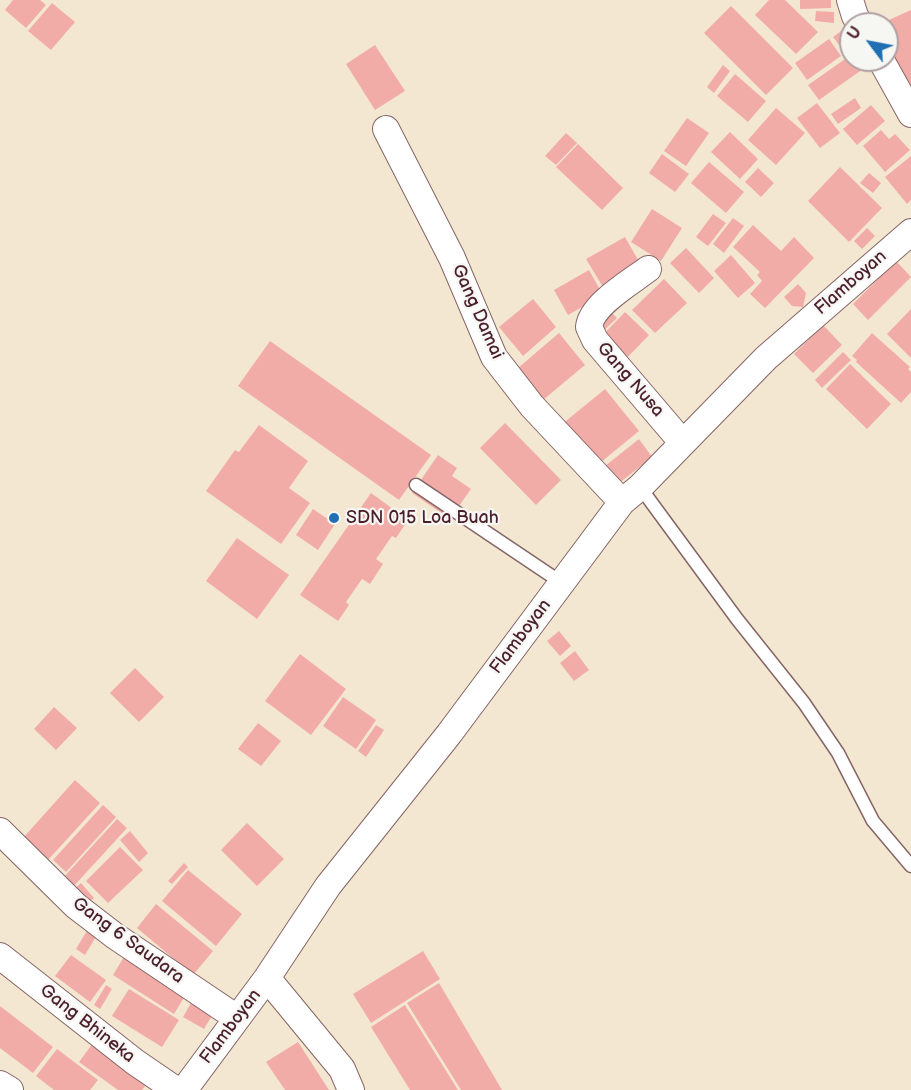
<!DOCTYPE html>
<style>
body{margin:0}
#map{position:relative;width:911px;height:1090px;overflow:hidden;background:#f3e7d2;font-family:"Balsamiq Sans",sans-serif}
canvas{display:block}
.north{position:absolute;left:839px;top:12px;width:60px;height:60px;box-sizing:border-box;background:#f6f6f2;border:2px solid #b1a0a2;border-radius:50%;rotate:302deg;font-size:16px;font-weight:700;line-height:24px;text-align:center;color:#4a1f2b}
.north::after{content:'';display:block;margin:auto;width:21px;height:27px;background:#1f6fb2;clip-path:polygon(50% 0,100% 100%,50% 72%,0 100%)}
</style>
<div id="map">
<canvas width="911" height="1090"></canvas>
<div class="north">U</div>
</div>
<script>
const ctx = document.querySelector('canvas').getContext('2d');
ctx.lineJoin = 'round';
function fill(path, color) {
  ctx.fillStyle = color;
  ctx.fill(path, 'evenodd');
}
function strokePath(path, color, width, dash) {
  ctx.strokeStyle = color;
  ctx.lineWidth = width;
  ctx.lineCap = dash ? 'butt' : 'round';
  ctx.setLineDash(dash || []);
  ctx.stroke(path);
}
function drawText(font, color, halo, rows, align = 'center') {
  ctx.font = font + ' "Balsamiq Sans",sans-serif';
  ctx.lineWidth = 4.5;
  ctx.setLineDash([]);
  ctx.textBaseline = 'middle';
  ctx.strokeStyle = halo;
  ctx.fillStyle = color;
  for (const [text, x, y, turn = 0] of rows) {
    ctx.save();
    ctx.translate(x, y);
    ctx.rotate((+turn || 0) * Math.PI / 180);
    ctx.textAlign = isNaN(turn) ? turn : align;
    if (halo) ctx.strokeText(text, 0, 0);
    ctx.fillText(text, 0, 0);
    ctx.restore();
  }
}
fill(new Path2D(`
 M13 0H40L46 5 26 28 5 10Z
 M769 0H785L818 32 796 54 755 15Z
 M800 0H831V8L800 9Z
 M52 3 75 22 51 50 28 31Z
 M731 6 793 68 766 95 704 33Z
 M911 10V90L887 50V24H880Z
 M816 11 834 12V23L815 21Z
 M841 31 851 45V60H861L866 67 819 100 808 85 848 57 833 37Z
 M829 39 841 56 807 80 795 63Z
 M375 45 405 91 375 110 346 64Z
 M723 65 730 71 714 93 707 87Z
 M735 74 766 101 748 122 717 96Z
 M855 98 861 108 838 124 831 114Z
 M817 103 840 133 820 148 797 118Z
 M871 105 885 121 857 145 843 129Z
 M776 108 805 133 776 165 748 140Z
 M687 118 709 133 686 166 664 151Z
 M881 130 889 139 895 134 910 150 885 172 863 146Z
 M730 132 758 159 740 179 711 152Z
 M566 133 577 143 556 165 545 156Z
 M578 144 623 188 602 210 556 167Z
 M662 154 689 174 675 192 649 173Z
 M911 156V200L907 204 885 177Z
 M709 162 744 192 726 213 691 183Z
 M840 167 882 208 849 242 808 201Z
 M758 168 774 183 761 197 745 182Z
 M869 173 881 183 873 193 860 183Z
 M652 209 682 228 661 261 631 242Z
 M713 214 726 223 708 246 696 237Z
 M733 218 744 226 724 253 713 244Z
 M753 225 781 251 794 237 814 258 765 308 750 294 762 281 757 275 760 272 733 247Z
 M867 228 875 236 862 249 854 241Z
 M625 237 641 265 603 287 586 259Z
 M686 248 714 278 699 293 670 263Z
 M731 255 755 283 738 298 714 271Z
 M896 261 911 277 868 320 853 304Z
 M589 270 603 295 568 315 554 290Z
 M664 279 687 303 655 333 632 310Z
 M798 284 806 293 803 307 792 306 784 297Z
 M533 299 556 327 523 356 499 327Z
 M608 309 617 318 599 335Z
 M911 309V358L887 334Z
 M625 312 649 335 621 364 597 341Z
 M823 325 842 345 813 373 794 354Z
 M559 333 585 365 537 405 511 374Z
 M872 333 910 367 908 369 911 372V392L901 403 856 362 857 360 852 356Z
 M270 341 431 455 399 500 238 386Z
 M843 352 851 360 822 388 815 380Z
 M850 364 891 404 867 429 826 389Z
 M605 389 639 431 595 467 561 425Z
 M505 423 561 480 536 505 480 448Z
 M259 425 308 461 289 488 310 503 281 544 206 491 235 450 239 452Z
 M639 439 652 457 613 488 600 470Z
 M438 455 457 468 452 476 471 489 450 519 412 493Z
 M371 493 408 520 396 538 392 536 376 559 383 564 370 584 362 579 346 602 349 605 338 621 300 595Z
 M313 509 335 524 318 550 296 535Z
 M237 538 289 575 257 619 206 581Z
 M559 631 571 646 560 656 547 641Z
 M575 651 589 670 574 681 560 663Z
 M300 654 346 689 311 735 265 701Z
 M135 668 164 697 139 722 110 693Z
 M343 697 376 720 356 749 323 726Z
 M54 707 77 728 56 750 34 729Z
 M258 723 281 741 261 766 238 749Z
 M376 725 384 730 366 757 358 751Z
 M75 780 100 803 48 860 23 838Z
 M103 805 116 817 66 872 53 860Z
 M117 819 127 828 73 887 63 878Z
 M247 823 284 859 257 886 221 850Z
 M130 831 148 853 139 862 120 840Z
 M120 847 143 870 108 903 86 881Z
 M184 863 188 867 172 884 168 881Z
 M188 870 242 914 216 946 162 901Z
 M81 883 94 898 85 906 72 891Z
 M156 904 213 951 193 975 137 928Z
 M88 929 97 935 85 955 76 949Z
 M128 950 188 991 174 1014 113 975Z
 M423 951 440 979 371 1023 353 994Z
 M71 955 106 980 90 1002 55 976Z
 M439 983 502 1090H461L407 1003Z
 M106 985 112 989 100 1009 94 1005Z
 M129 989 179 1020 162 1047 112 1016Z
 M192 1001 213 1014 204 1029 183 1017Z
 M405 1005 458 1090H410L371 1027Z
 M0 1006 53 1047 33 1073 0 1048Z
 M96 1039 151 1079 142 1090H118L79 1062Z
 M298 1042 329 1090H285L266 1062Z
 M57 1049 98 1080 90 1090H54L36 1076Z`), '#f2aca8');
const service = new Path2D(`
 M416 485 562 583
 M640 487 737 619 804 703 838 753 873 821 911 866`);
const minor = new Path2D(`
 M850 0 855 16 860 24
 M881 60 911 114
 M386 129 452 258 494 357 532 406 622 502
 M648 269C631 282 591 305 589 327L595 340 682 442
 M0 831 76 906 115 936 237 1018
 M0 956 135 1062 176 1090
 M267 978 342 1069 351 1090
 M0 1084 10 1090
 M184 1090 267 978 328 886 449 734 622 502 640 487 766 358 911 232`);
strokePath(service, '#856565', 15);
strokePath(minor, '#856565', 28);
strokePath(service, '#fff', 12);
strokePath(minor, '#fff', 26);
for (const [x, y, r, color] of [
 [334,518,6,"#1f6fb2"]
]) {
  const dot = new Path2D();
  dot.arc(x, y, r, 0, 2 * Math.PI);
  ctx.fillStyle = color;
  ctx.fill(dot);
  strokePath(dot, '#f6f6f2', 2);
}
drawText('18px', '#4a1f2b', '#f6f6f2', [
 ["Flamboyan",851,283,-41],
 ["Gang Damai",477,312,66],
 ["Gang Nusa",630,380,49],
 ["Flamboyan",521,637,-53],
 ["Gang 6 Saudara",128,941,36],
 ["Gang Bhineka",87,1024,38],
 ["Flamboyan",231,1027,-53]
]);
drawText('18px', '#4a1f2b', '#f6f6f2', [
 ["SDN 015 Loa Buah",346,518]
], 'left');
</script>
